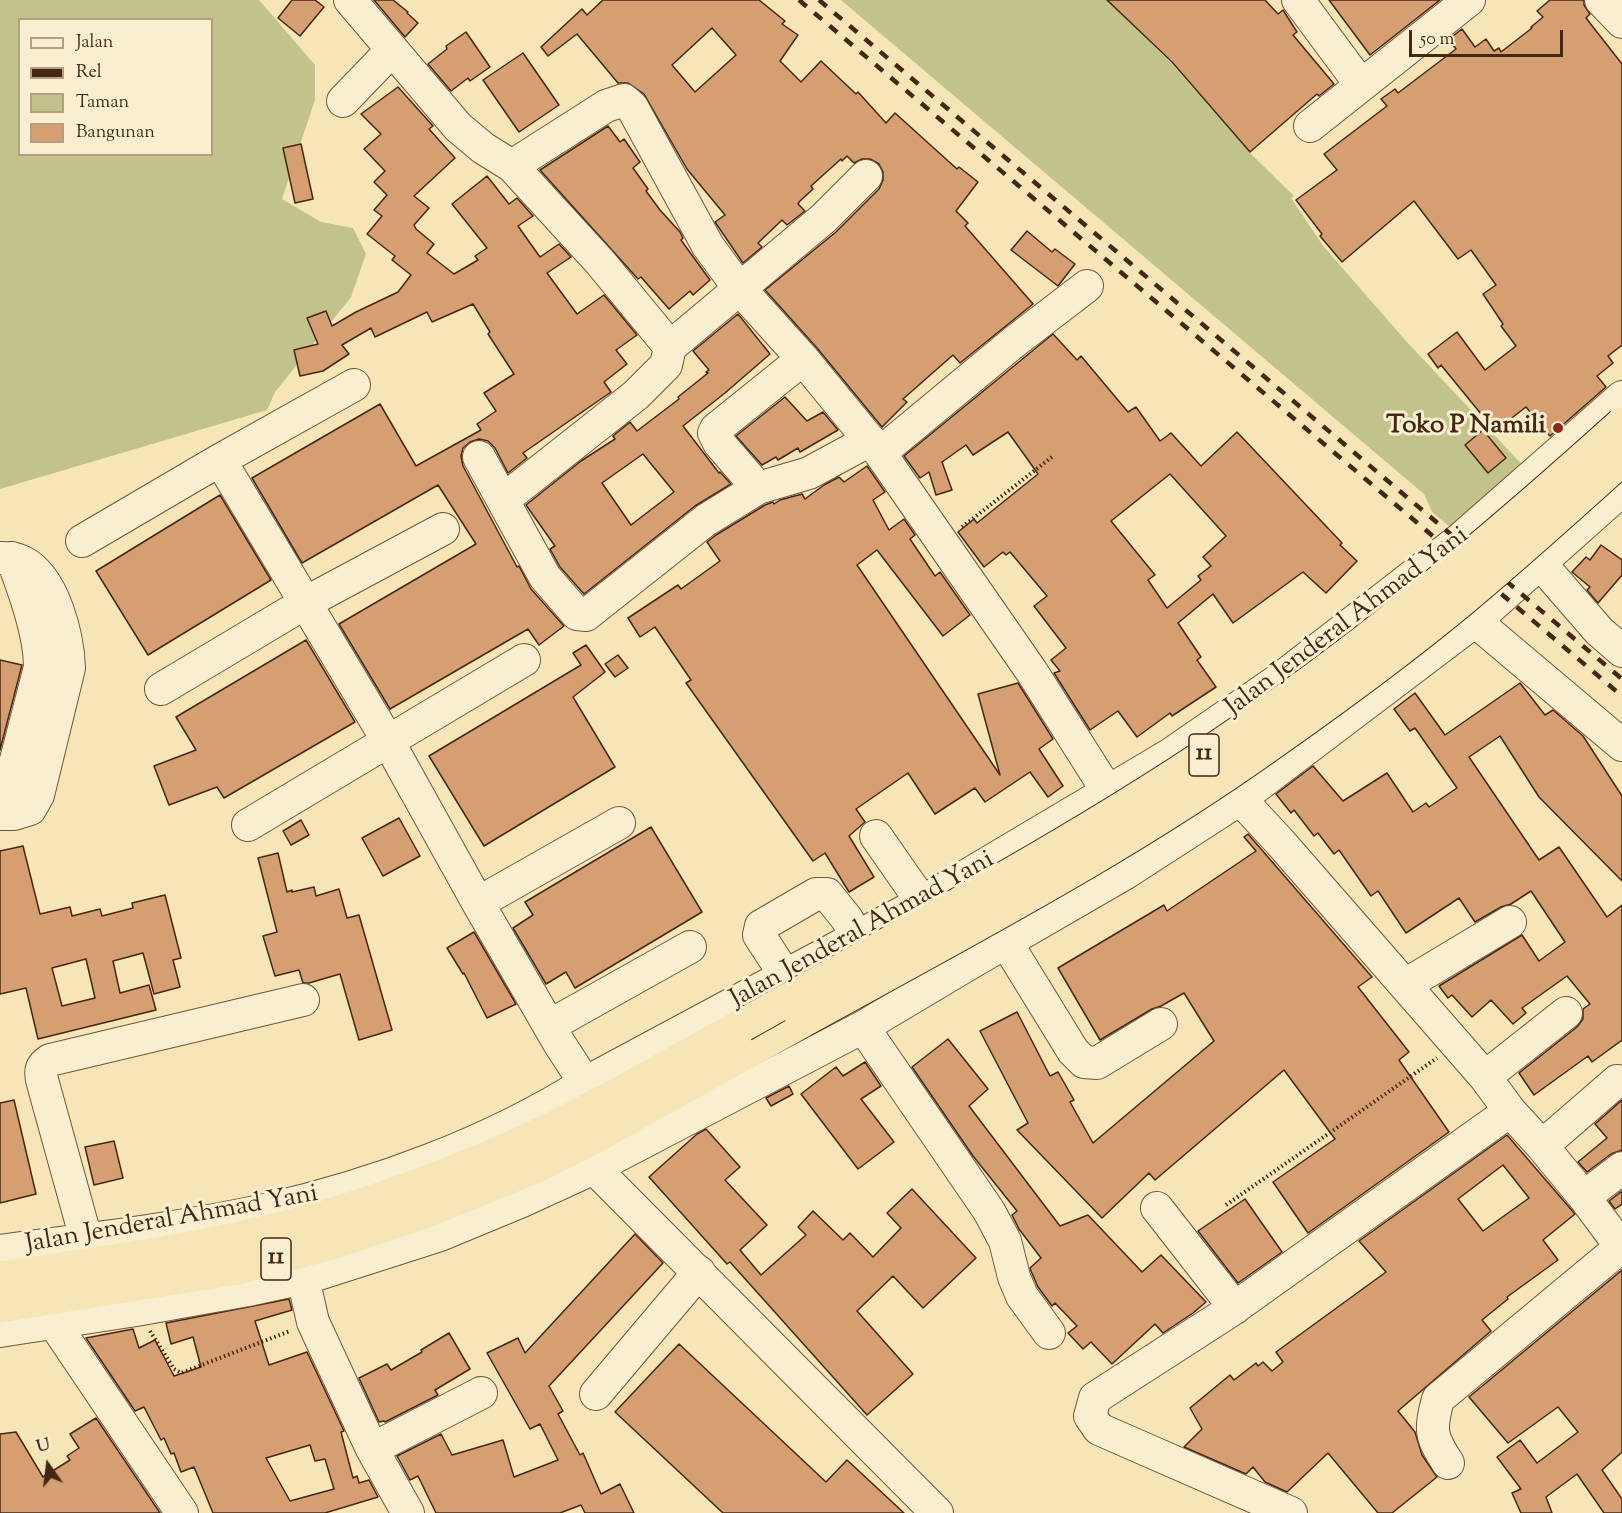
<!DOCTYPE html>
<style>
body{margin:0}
#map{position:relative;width:1622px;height:1513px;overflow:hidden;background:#f6e5b6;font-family:"Sorts Mill Goudy",serif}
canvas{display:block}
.legend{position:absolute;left:18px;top:18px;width:195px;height:138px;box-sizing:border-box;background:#f9eed0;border:2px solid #b19e85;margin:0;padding:8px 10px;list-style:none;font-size:18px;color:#452714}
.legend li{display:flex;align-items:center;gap:12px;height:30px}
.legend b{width:30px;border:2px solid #b19e85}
.north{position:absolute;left:18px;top:1435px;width:60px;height:60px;-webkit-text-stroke:4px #f9eed0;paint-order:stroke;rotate:346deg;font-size:16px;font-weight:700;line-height:24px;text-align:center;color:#452714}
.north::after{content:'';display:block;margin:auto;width:21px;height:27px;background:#452714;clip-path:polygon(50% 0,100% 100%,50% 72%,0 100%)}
.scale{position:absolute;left:1409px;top:30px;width:154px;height:27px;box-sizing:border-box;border:3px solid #452714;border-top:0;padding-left:8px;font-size:18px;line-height:21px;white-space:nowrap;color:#452714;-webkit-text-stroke:4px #f9eed0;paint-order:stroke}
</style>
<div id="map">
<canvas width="1622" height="1513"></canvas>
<ul class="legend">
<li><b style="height:8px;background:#f9eed0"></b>Jalan</li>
<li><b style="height:8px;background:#452714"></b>Rel</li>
<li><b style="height:16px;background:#c1c38b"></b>Taman</li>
<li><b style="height:16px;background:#d59f71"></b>Bangunan</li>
</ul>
<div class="north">U</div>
<div class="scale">50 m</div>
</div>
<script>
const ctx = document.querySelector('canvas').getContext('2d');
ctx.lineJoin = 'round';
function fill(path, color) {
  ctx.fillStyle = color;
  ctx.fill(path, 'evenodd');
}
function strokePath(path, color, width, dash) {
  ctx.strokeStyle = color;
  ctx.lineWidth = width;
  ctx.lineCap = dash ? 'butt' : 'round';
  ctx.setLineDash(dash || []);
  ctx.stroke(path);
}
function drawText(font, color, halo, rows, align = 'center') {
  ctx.font = font + ' "Sorts Mill Goudy",serif';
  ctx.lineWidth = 6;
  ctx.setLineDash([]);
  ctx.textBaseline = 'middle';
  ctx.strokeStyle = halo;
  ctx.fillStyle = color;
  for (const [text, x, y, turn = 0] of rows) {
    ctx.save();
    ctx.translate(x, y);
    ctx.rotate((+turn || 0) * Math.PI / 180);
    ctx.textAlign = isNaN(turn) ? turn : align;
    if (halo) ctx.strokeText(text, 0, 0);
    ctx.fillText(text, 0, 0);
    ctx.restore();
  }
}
fill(new Path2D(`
 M0 0H259L315 65V100L282 199 321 222 353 228 366 254 351 297 275 392 267 410 0 489ZM20 20H212V154H20Z
 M841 0H1107L1172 64 1250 153 1294 196 1291 198 1324 247 1406 341 1528 471 1456 532 1432 512 1424 494Z`), '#c1c38b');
const building = new Path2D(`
 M292 0H315L324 7 300 36 278 18Z
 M374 0H393L408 12 407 13 418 23 405 37Z
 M603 0H759L785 21 782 24 798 35 780 61 801 82 821 61 856 94 858 92 886 123 895 113 957 169 959 167 978 182 956 211 968 223 965 226 1033 304 960 363 953 355 903 399 907 402 882 427 817 348 765 290 836 232 879 189 883 180V172L879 164 870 159H862L854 163 847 156 842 161 841 159 811 186 813 189 800 201 798 204 805 211 787 225 782 220 758 243 762 247 743 263 715 222 725 215 687 169 644 94 628 83H618L577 34 548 56 541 47 582 9 587 15ZM712 28 736 55 695 92 672 65Z
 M1107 0H1265L1278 14 1283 10 1297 32 1293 35 1334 84 1319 96 1317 94 1250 152 1172 62Z
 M1329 0H1440L1370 55Z
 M1550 0H1584V5L1590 14 1586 18 1622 64V345L1608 356 1613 363 1597 376 1606 387 1550 436 1526 407 1495 431 1441 365 1438 368 1428 354 1457 332 1485 370 1516 346 1501 326 1503 324 1483 294 1496 285 1471 250 1458 259 1414 201 1342 262 1320 236 1322 234 1296 200 1337 170 1324 154 1387 106 1381 99 1395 89 1398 93 1456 49 1449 39 1462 29 1475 47 1486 39 1494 51 1499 48 1501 52 1532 28 1531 27 1543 17 1537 11Z
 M466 32 490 67 470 81 468 78 451 91 428 64 447 49 446 46Z
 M523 53 559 105 519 132 483 80Z
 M398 87 433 126 429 129 455 158 414 196 429 208 414 225 416 229 434 244 427 253 454 274 478 260 475 256 487 248 452 204 487 176 509 204 517 198 533 216 518 226 540 257 559 244 571 257 547 273 577 314 604 295 637 335 616 350 627 364 604 382 611 392 523 453 527 458 508 473 495 448 488 441 479 439 470 442 463 448 461 456 463 466 517 567 519 566 531 589 564 626 539 645 528 629 390 709 339 624 476 544 438 485 302 563 252 478 380 404 416 466 481 430 477 424 496 411 484 393 514 374 488 334 490 332 473 304 432 322 427 312 375 337 371 328 342 345 349 354 323 371 300 376 294 350 318 344 307 318 326 311 332 326 356 312 398 292 411 275 392 260 395 256 367 234 382 216 374 210 387 195 374 182 385 171 364 149 381 134 361 114Z
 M608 126 620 142 624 139 640 162 633 168 648 189 646 191 660 210 680 232 683 238 681 240 710 280 693 295 690 291 669 309 641 277 638 279 540 170Z
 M301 144 313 199 295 203 283 148Z
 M1027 231 1052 252 1055 249 1075 264 1058 286 1011 250Z
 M738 314 770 354 725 393 683 426 719 473 720 472 731 484 695 506 584 594 560 567 550 549 555 546 526 505 581 461 615 439 613 436 630 422 637 431 679 399 678 397 708 373 706 372 709 370 693 351ZM643 454 674 492 631 525 602 483Z
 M1053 334 1077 360 1081 356 1128 412 1136 407 1160 441 1171 433 1201 466 1237 432 1342 543 1340 545 1357 561 1326 593 1303 572 1233 623 1213 594 1178 623 1201 657 1197 660 1216 687 1172 716 1170 713 1137 737 1118 711 1090 730 1054 673 1060 671 1051 660 1066 648 1034 606 1047 596 1010 552 1006 555 1003 552 984 567 958 532 974 519 977 523 1038 474 1008 432 973 455 966 445 942 462 952 490 936 495 929 472 920 478 904 456ZM1170 474 1226 536 1203 557 1211 566 1198 576 1201 580 1167 608 1148 580 1155 575 1111 521Z
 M785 397 807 421 823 412 838 430 800 452 798 448 778 460 776 457 762 465 736 436Z
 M1483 430 1506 458 1488 473 1465 445Z
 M867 466 885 492 873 500 889 530 904 519 915 535 910 539 935 576 940 572 970 615 943 636 877 550 857 565 1000 775 978 694 1018 683 1053 739 1039 749 1063 786 1048 797 1030 772 985 802 975 788 935 814 908 773 856 809 865 822 849 836 874 877 849 892 825 853 813 861 686 683 691 680 655 627 640 637 628 618 678 585 681 589 720 561 707 542 716 535 765 505 773 502 774 504 780 500 802 494 805 499 824 485 839 477 844 482Z
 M220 495 271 580 148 655 96 571Z
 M1601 545 1622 560V575L1598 603 1587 590 1590 587 1572 572 1586 557 1590 560Z
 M306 640 355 722 224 798 217 787 169 805 154 766 196 750 176 717Z
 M586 645 605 672 573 697 615 767 484 846 429 756 581 665 573 653Z
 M618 655 628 668 615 677 605 664Z
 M0 660 22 665 0 750Z
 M1520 683 1545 715 1553 710 1583 736 1622 796V881L1539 797 1500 736 1469 757 1539 860 1559 847 1607 917 1622 905V1040L1592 1062 1588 1056 1534 1095 1519 1073 1577 1027 1583 1019V1009L1590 1004 1567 976 1522 1008 1526 1013 1513 1024 1491 1000 1472 1017 1452 995 1448 998 1439 986 1522 935 1539 961 1565 942 1531 891 1511 904 1501 907 1475 922 1459 898 1406 933 1378 891 1371 896 1339 850 1334 854 1318 833 1314 836 1294 810 1291 813 1276 794 1313 766 1343 801 1387 773 1413 812 1426 803 1429 807 1457 788 1415 728 1410 731 1394 709 1415 693 1445 735Z
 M399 818 420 856 383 876 362 838Z
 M301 820 309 835 291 845 283 831Z
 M651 827 702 912 575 988 566 972 546 984 513 928 533 915 525 902Z
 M1248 834 1372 977 1358 987 1409 1052 1399 1060 1449 1132 1308 1233 1273 1182 1335 1139 1284 1070 1155 1180 1149 1173 1102 1218 1017 1130 1028 1123 980 1031 1017 1012 1050 1076 1058 1072 1074 1100 1070 1102 1093 1143 1214 1041 1184 993 1161 1006 1152 1009 1100 1040 1058 968 1164 905 1167 911 1256 851 1244 837Z
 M23 846 40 914 70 907 72 916 100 909 102 916 133 908 132 903 165 895 181 958 173 960 180 987 154 994 143 953 113 961 120 993 149 985 156 1010 38 1039 26 988 0 994V851ZM86 959 95 998 62 1006 52 968Z
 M278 853 287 892 292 890V892L314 887 316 896 339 889 347 918 359 915 392 1030 359 1040 340 974 309 983H303L299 970 275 976 263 936 277 932 258 858Z
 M474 932 516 1004 487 1018 464 973 463 974 447 948Z
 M948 1039 988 1089 969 1106 1060 1226 1088 1215 1142 1272 1161 1255 1206 1302 1193 1313 1163 1333 1155 1324 1112 1364 1091 1342 1083 1349 1068 1333 1077 1326 1055 1303 1052 1306 1038 1287 1031 1271 1030 1268 1041 1258 1019 1229 1012 1215 1017 1211 973 1156 912 1067Z
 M865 1062 881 1086 861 1099 894 1142 858 1169 801 1094 836 1067 843 1076Z
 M789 1086 793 1094 771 1106 766 1098Z
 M14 1100 36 1194 0 1203V1103Z
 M1622 1100V1150L1611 1154 1587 1172 1578 1162 1607 1138 1595 1124Z
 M706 1129 740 1167 725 1180 767 1225 740 1250 761 1275 806 1235 798 1227 813 1211 843 1240 850 1233 873 1257 901 1228 887 1213 912 1189 976 1258 923 1308 893 1276 857 1311 913 1374 867 1415 730 1262 727 1264 649 1177 697 1134Z
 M1507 1135 1575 1214 1543 1240 1558 1260 1507 1297 1508 1299 1482 1320 1491 1331 1398 1411 1415 1432 1422 1455 1437 1477 1392 1513H1378L1328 1453 1287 1492 1265 1482 1253 1467 1246 1474 1184 1447 1202 1429 1190 1408 1230 1375 1234 1380 1256 1363 1258 1366 1263 1362 1272 1371 1283 1362 1276 1352 1386 1272 1359 1241ZM1503 1165 1529 1198 1483 1231 1458 1199Z
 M114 1141 123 1178 94 1185 85 1147Z
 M1622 1191V1204L1615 1209 1609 1201Z
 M1245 1199 1282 1252 1238 1283 1198 1231Z
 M635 1234 663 1263 549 1386 563 1411 558 1414 580 1455 583 1453 601 1494 620 1484 634 1513H585L581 1505 560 1513H436L418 1476 410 1480 397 1456 441 1434 452 1455 503 1440 514 1477 558 1460 540 1424 530 1429 487 1353 518 1338 525 1353Z
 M1622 1270V1452L1602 1470 1622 1499V1513H1604L1577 1474 1546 1497 1552 1513H1521L1512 1493 1521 1489 1497 1457 1520 1440 1537 1463 1578 1432 1558 1407 1508 1443 1469 1397Z
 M289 1299 292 1310 255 1321 269 1365 307 1352 344 1431 341 1432 353 1478 357 1476 359 1483 369 1480 378 1497 325 1513H213L194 1467 181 1472 174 1453 171 1454 164 1438 161 1440 144 1407 135 1411 86 1338 133 1329 139 1348 155 1340 174 1376 201 1367 193 1337 171 1344 166 1323ZM310 1445 315 1461 325 1459 334 1489 290 1501 266 1458Z
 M449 1333 470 1369 435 1390 438 1395 385 1422 384 1421 379 1422 359 1378 387 1364 391 1370 422 1352 421 1350Z
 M679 1344 826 1482 847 1460 904 1513H723L615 1412Z
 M96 1418 160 1513H0V1434L16 1432 43 1477 70 1460 67 1456 79 1448 70 1434Z`);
fill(building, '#d59f71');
strokePath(building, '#452714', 1.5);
const minor = new Path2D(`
 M350 0 458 127 483 148 512 166 600 262 670 347
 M1298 0 1361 85
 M1601 0 1622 22
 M343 101 392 50
 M1310 126 1469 0
 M512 166 606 106 624 100 632 107 708 246 739 288 803 359 880 453 1032 672 1108 792
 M880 453 1014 342 1087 286
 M479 457 545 577 577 614 586 615 706 520 758 488 809 473 870 440
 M220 460 388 741 478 903 559 1043 585 1083
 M758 488 719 443 714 433 716 429 803 359
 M503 500 636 395 666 365 670 347 824 218 866 176
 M82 541 220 460 354 385
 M0 558C8 558 16 558 23 562 54 578 68 636 69 668L38 795 30 809 14 814H0
 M1540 563 1599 631 1622 651
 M1475 621 1622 745
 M161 689 305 603 443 529
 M1240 799 1280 842 1485 1077 1510 1111 1542 1146 1584 1197 1622 1248
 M0 811 10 783 40 667C40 634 24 590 12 558
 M248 825 524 660
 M876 836 922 902
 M478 903 619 823
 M1006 942 1073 1051 1084 1062 1097 1063 1161 1024
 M785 975 759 935 761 926 816 894H827L847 919 857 937
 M1405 985 1510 922
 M549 1026 690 947
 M863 1027 989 1211 1005 1241 1014 1277 1022 1296 1049 1333
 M1485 1077 1566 1013
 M1542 1146 1617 1081
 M594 1168 937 1513
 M1584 1197 1622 1168
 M1157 1208 1235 1308
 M86 1239 42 1080C40 1070 41 1066 50 1060L303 1000
 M0 1251C88 1239 178 1229 265 1210 375 1185 490 1143 585 1083L922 902 1171 754 1280 679 1458 541 1622 397
 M303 1278 313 1322 372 1449 408 1513
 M54 1323 182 1513
 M0 1331 136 1310 248 1290 312 1276 440 1235 522 1201 594 1168 863 1027 972 962 1124 874 1240 799 1475 621 1622 490
 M596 1394 699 1272
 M372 1449 481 1393
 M1448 1463C1430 1436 1430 1430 1438 1399L1621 1247
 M1291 1513 1099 1429 1090 1416 1095 1398 1230 1311 1510 1111`);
const highway = new Path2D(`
 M0 1278C111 1262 221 1247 329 1215 393 1196 458 1171 519 1144 596 1109 669 1065 743 1025
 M0 1306 237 1268 335 1242 430 1210 539 1165 594 1137 802 1021`);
strokePath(minor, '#71563c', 34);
strokePath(highway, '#452714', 35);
strokePath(new Path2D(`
 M962 527 1052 457
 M1226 1205 1437 1058
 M150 1331 174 1369 181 1373 290 1331`), '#452714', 4, [1.5, 3]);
strokePath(minor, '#f9eed0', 32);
strokePath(highway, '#f6e5b6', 33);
strokePath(new Path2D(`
 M799 0 1622 696
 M819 0 1622 679`), '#452714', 4.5, [10, 10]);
const highwayBridge = new Path2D(`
 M802 1021C963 932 1127 847 1276 740 1340 695 1404 648 1464 598 1518 553 1570 506 1622 459
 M743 1025C922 924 1105 828 1273 709 1396 622 1510 525 1622 424`);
strokePath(highwayBridge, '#452714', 35, []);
strokePath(highwayBridge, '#f6e5b6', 33);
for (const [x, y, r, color] of [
 [1558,428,6,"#8f2418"]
]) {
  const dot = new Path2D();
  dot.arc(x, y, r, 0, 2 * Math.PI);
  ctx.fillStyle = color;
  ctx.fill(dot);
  strokePath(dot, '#f9eed0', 2);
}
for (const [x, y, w] of [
 [1204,755,30],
 [276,1259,30]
]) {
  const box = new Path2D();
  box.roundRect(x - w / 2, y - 21, w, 42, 4.5);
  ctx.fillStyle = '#f9eed0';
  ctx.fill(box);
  strokePath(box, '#452714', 1.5);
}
drawText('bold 24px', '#452714', null, [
 ["11",1204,755],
 ["11",276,1259]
]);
drawText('bold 26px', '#452714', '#f9eed0', [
 ["Toko P Namili",1546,428]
], 'right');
drawText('26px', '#452714', '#f9eed0', [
 ["Jalan Jenderal Ahmad Yani",1348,623,-37],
 ["Jalan Jenderal Ahmad Yani",863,931,-29],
 ["Jalan Jenderal Ahmad Yani",172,1221,-10]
]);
</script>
